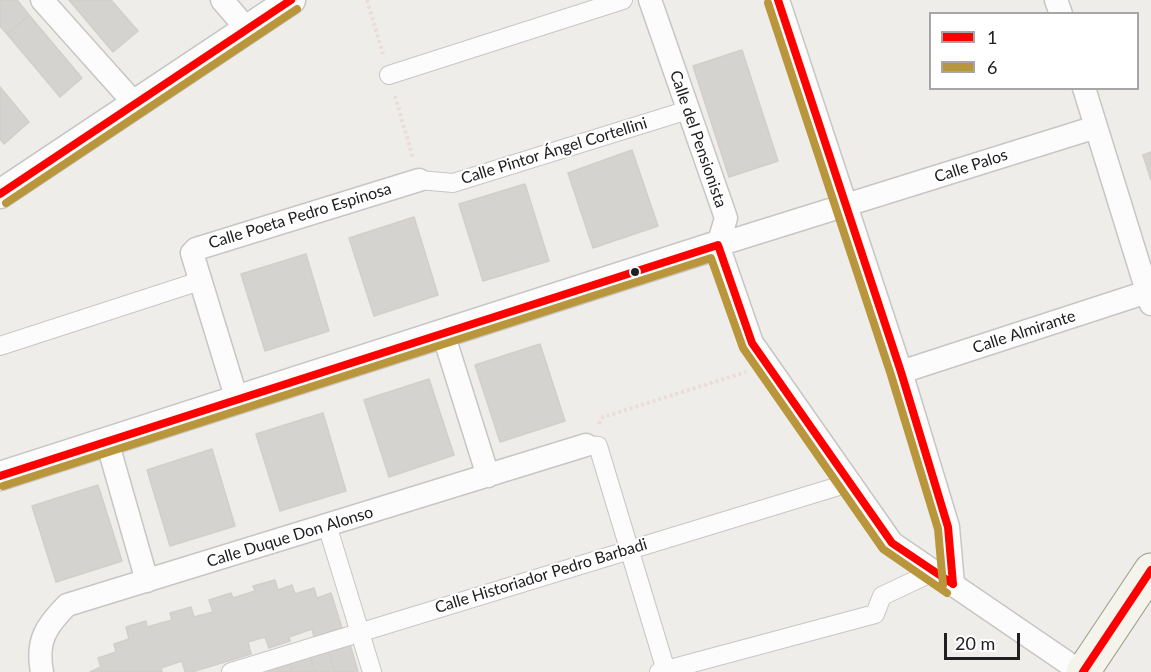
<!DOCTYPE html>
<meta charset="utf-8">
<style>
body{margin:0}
#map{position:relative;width:1151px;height:672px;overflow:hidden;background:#efede9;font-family:Lato,sans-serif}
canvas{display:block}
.legend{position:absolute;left:929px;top:12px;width:210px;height:78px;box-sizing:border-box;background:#fff;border:2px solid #a6a6a6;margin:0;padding:8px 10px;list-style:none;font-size:18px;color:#202020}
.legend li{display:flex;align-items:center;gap:12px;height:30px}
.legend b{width:30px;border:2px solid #a6a6a6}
.scale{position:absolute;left:944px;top:633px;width:76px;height:27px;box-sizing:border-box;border:3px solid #202020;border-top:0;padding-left:8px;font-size:18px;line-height:21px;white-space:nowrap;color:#202020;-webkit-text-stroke:4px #fff;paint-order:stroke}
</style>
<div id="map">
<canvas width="1151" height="672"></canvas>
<ul class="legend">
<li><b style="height:8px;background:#f00"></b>1</li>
<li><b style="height:8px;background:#b9963b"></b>6</li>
</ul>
<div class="scale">20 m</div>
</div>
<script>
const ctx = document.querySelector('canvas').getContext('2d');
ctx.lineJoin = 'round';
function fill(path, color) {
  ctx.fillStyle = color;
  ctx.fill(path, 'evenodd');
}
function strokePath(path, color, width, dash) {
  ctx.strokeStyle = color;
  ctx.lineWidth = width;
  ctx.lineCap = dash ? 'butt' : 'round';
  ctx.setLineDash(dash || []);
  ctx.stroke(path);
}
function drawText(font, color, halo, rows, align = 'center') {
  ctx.font = font + ' Lato,sans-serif';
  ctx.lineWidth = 4.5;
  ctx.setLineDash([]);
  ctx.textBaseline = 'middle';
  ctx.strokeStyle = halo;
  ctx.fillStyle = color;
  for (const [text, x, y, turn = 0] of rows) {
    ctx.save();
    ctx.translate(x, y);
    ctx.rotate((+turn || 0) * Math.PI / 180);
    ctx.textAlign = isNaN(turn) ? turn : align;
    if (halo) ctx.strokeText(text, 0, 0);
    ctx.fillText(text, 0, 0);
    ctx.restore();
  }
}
const building = new Path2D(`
 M0 0H17L29 15 7 34 0 26Z
 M69 0H111L138 31 113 52Z
 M29 15 82 78 60 97 7 34Z
 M742 50 778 161 729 177 693 66Z
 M0 87 29 122 4 144 0 139Z
 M632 150 658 226 593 248 568 173Z
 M1151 152V180L1143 155Z
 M525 184 549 261 483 281 459 204Z
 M414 217 438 295 374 316 349 238Z
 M306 254 329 331 265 351 241 274Z
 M540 344 565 421 500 442 475 365Z
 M429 379 454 455 389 477 364 400Z
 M323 413 346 491 280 511 256 434Z
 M212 449 235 526 170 546 147 470Z
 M98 485 122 561 56 582 32 506Z
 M275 580 278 590 292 585 295 594 314 588 317 598 331 593 342 628 314 637 312 629 289 637 290 641 269 648 265 637 248 642 251 654 192 672H185L182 661 161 668 162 672H90L101 667 98 658 116 652 114 644 129 639 126 627 146 621 147 627 172 620 170 613 191 607 194 617 213 612 209 600 231 593 233 598 255 591 253 586Z
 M350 644 358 672H335L328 650Z
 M328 650 335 672H315L310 655Z
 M310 655 315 672H292L290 662Z
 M290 662 292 672H268L267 669Z`);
fill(building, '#d5d3d0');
strokePath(building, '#d2cfca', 1.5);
const pedestrian = new Path2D(`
 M389 75 623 0
 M419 180 453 183 688 110
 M0 346 200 281
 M586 445 598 446 664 664 663 671
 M327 525 372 672
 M231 672 852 482
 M659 672 875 614 882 596 935 571`);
const minor = new Path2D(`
 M42 0 135 104
 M222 0 247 29
 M650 0 726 218 718 245 752 343 892 543 1081 672
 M778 0 901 372 948 527 953 584
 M1056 0 1061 14
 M1084 88 1151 304
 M718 245 1096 127
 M443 333 488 476
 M901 372 1147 292
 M237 400 192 253 196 249 419 180
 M107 441 147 581
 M42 672C36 641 46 626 67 605L586 445`);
const tertiary = new Path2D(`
 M0 194 291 0
 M0 476 718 245`);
const secondary = new Path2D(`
 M1083 672 1151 570`);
strokePath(pedestrian, '#c7c6c5', 20);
strokePath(minor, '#c7c6c5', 25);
strokePath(tertiary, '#c7c6c5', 31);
strokePath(secondary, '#989a7f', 35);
strokePath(new Path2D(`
 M367 0 383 54
 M395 96 413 158
 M599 424 603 417 746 372`), '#ecdcd9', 4, [3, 3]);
strokePath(pedestrian, '#fdfcfc', 18);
strokePath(minor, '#fdfcfc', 22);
strokePath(tertiary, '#fdfcfc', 28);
strokePath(secondary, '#f4f4ec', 33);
strokePath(new Path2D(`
 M778 0 901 372 948 527 953 584
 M0 194 291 0
 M0 476 718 245 752 343 892 543 953 584
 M1083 672 1151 570`), '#f00', 8);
strokePath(new Path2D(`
 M768 3 891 375 938 529 943 585
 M6 203 297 9
 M3 486 711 258 743 348 883 549 947 593`), '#b9963b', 8);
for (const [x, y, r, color] of [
 [635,272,5,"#202020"]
]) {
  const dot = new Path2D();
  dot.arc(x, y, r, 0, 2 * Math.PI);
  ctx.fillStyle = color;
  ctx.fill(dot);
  strokePath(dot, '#fff', 2);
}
drawText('16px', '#202020', '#fff', [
 ["Calle del Pensionista",698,139,71],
 ["Calle Pintor Ángel Cortellini",554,151,-17],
 ["Calle Palos",971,166,-18],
 ["Calle Poeta Pedro Espinosa",300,216,-17],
 ["Calle Almirante",1024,332,-18],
 ["Calle Duque Don Alonso",290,537,-17],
 ["Calle Historiador Pedro Barbadi",541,576,-17]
]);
</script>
